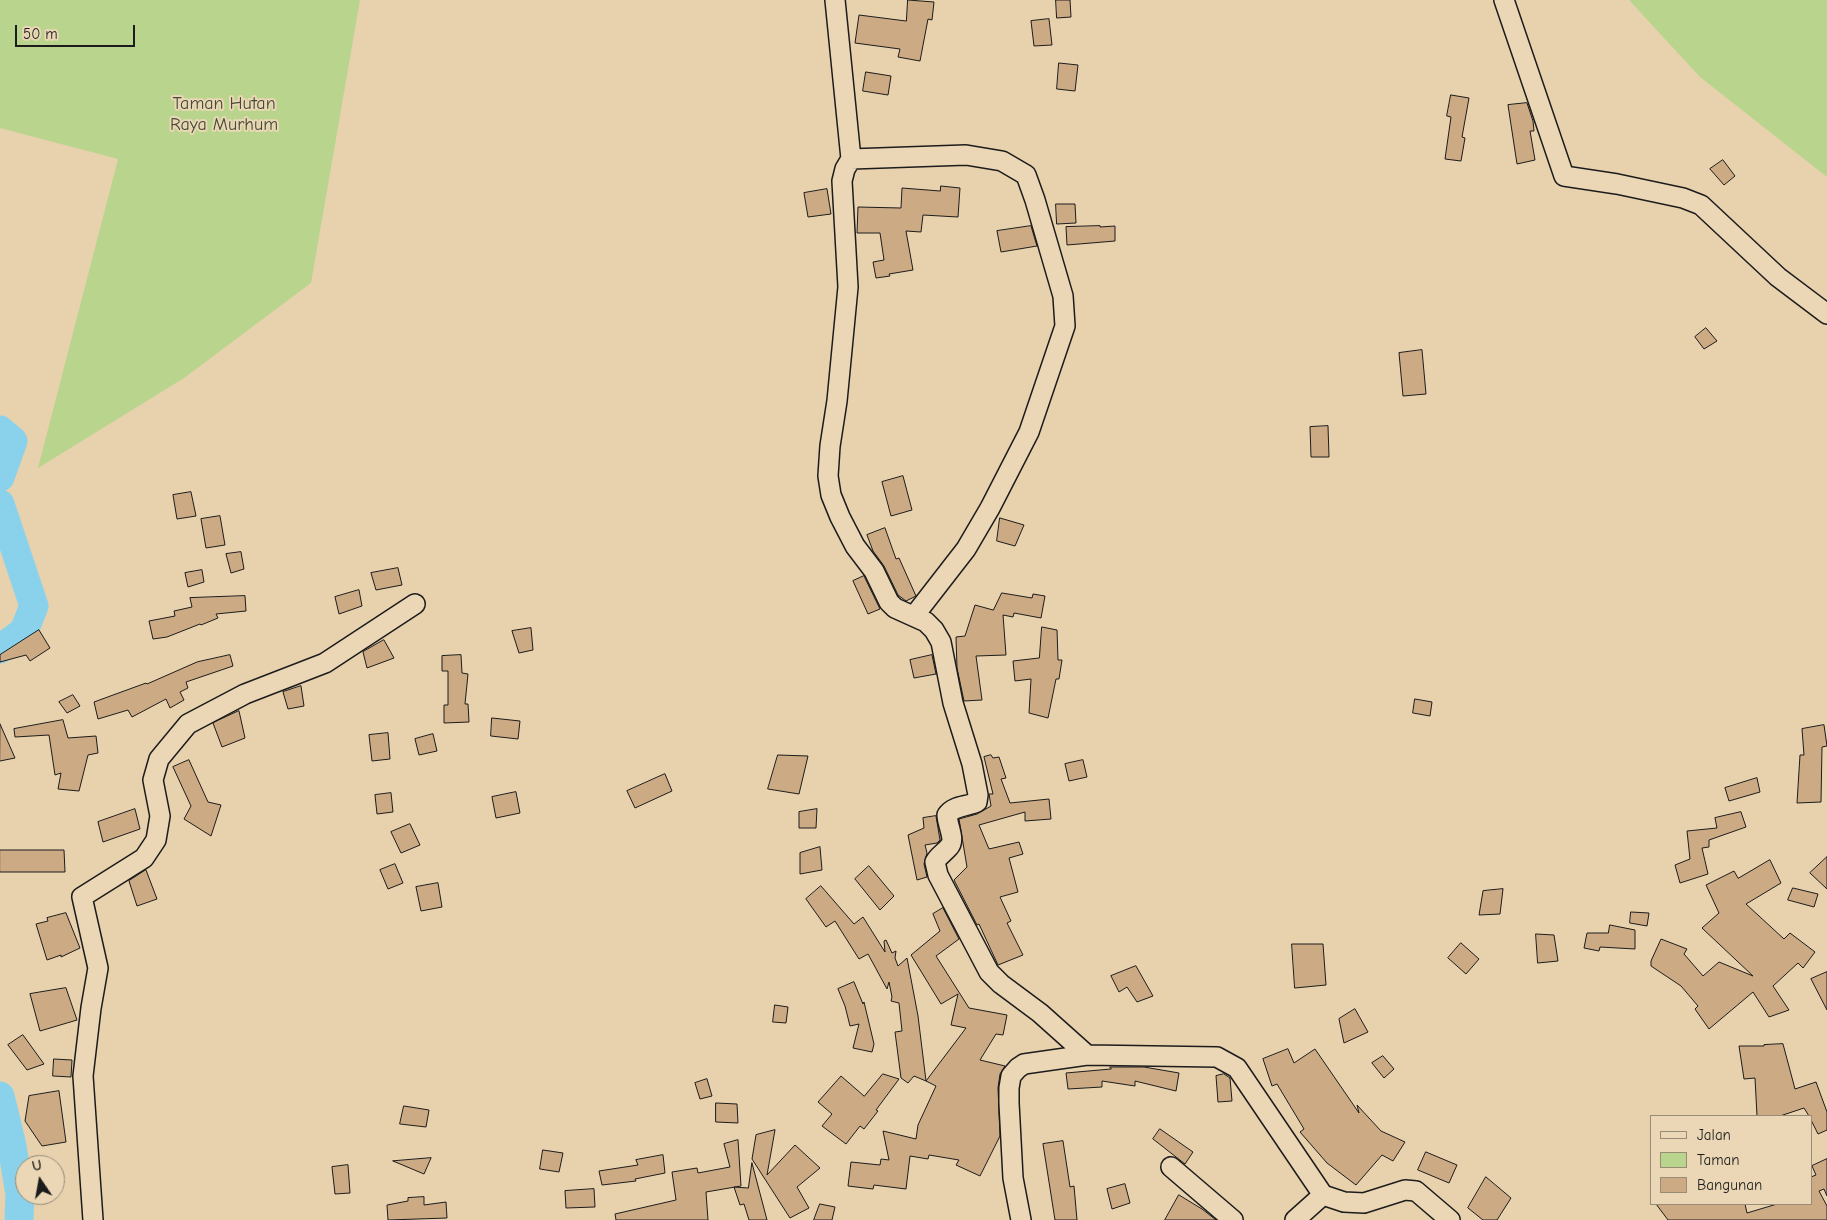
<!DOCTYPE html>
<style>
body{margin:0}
#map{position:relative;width:1827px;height:1220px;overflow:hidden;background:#e8d1ad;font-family:"Comic Neue",sans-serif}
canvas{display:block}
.legend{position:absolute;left:1650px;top:1115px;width:162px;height:90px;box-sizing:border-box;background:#ebd7b5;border:1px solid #988c78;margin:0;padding:6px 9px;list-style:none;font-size:15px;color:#1c1c1c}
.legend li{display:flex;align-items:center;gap:10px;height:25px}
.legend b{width:25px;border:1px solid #988c78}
.north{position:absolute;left:15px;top:1155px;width:50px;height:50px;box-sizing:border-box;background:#ebd7b5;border:1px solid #988c78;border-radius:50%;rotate:348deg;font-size:14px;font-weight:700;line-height:20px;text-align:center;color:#1c1c1c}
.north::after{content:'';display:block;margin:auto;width:18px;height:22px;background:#1c1c1c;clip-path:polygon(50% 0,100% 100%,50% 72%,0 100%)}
.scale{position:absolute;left:15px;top:25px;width:120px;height:22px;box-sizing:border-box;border:2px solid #1c1c1c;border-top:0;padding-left:6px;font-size:15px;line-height:18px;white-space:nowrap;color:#1c1c1c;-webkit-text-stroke:4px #ebd7b5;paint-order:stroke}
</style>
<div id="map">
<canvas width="1827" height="1220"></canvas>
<ul class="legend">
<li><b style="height:6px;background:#ebd7b5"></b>Jalan</li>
<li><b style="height:14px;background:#b9d58d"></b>Taman</li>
<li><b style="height:14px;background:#cbaa84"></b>Bangunan</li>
</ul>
<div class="north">U</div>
<div class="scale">50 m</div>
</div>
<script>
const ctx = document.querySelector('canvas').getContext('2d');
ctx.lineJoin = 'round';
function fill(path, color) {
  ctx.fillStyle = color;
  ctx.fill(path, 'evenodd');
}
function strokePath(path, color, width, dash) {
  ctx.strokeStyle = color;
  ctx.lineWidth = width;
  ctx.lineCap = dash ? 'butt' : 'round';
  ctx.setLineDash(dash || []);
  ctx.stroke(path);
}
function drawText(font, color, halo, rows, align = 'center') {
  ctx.font = font + ' "Comic Neue",sans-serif';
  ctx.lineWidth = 4;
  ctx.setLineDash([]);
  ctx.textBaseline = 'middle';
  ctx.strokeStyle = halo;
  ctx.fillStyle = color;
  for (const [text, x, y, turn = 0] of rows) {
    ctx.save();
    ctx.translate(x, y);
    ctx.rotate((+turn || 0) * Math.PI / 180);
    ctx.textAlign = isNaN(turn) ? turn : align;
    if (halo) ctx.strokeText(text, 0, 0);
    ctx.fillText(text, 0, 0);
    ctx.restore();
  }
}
fill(new Path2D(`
 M0 0H360L311 283 184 378 38 468 118 159 0 128Z
 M1629 0H1827V177L1700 77Z`), '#b9d58d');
strokePath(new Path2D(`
 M0 430 13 441 0 477
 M0 504 34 606 24 631 0 649
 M0 1096 12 1146 20 1195 19 1220`), '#8ad2eb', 29);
const building = new Path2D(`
 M908 0 934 2 932 20 928 19 920 61 898 57 900 49 855 43 859 15 906 21Z
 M1056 0H1070L1071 17 1057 18Z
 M1049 19 1052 45 1034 46 1031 21Z
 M1059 63 1078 65 1075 91 1057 89Z
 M866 72 891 76 888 95 863 91Z
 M1451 95 1469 98 1462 137 1465 138 1461 161 1445 159 1451 117 1447 116Z
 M1527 103 1533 121 1534 131H1530L1535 160 1517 164 1508 105Z
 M1723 160 1735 176 1724 185 1710 169Z
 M941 186 960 188 958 217 923 215 921 232 906 231 913 270 889 274 890 276 876 278 873 262 884 260 880 233H857L858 207 901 208 902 188 940 191Z
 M827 189 831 214 808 217 804 193Z
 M1056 204H1075L1076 223 1057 224Z
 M1031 226 1037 246 1001 252 997 231Z
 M1100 226V227L1115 226V241L1067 245 1066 227Z
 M1706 328 1717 341 1704 349 1695 337Z
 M1422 350 1426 394 1403 396 1399 353Z
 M1328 426 1329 457H1311L1310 427Z
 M903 476 912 510 891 516 882 482Z
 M191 492 196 516 177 519 173 495Z
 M220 516 225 545 206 548 201 519Z
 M1000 518 1024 525 1015 546 997 541Z
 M885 528 896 559 899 558 916 596 906 601 898 595 884 566 873 551 867 535Z
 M241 552 244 569 231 573 226 554Z
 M398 568 402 585 376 590 371 573Z
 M202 570 204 582 188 587 185 573Z
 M864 576 880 609 868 614 853 581Z
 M359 590 362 606 339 614 335 597Z
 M1002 593 1032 598 1033 594 1045 596 1041 618 1014 613 1013 617 1003 615 1006 655 976 656 982 700 964 701 957 668 956 637 965 636 975 605 993 610Z
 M245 596 246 611 216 614 218 618 201 625 200 624 167 637 153 639 149 621 175 616 174 611 192 607 190 598Z
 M1042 627 1057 630 1058 660H1062L1059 679H1056L1048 718 1029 713 1031 679 1015 681 1013 661 1039 658Z
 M531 628 533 650 519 653 512 631Z
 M39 630 50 648 30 661 26 655 0 662V655Z
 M384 640 394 658 367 668 363 652Z
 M230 655 233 666 186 682 188 688 180 692 184 700 170 708 166 699 132 717 128 710 98 719 94 702 146 683 147 684 197 662Z
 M461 655 462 673 468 674 465 704H468L469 722 444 723V705H448V671H442V656Z
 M932 655 936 674 914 678 910 660Z
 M301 686 304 706 288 709 283 692Z
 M73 695 80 706 67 713 59 702Z
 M1415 699 1432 702 1430 716 1413 713Z
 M239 711 245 738 222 747 213 723Z
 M492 718 520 721 518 739 491 736Z
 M63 720 68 738 96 736 98 753 88 755 79 791 58 789 61 773 55 775 49 735 15 737 14 729Z
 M0 724 15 758 0 761Z
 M1824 725 1827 746 1822 747 1821 802 1797 803 1800 755H1804L1802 729Z
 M388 733 390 759 372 761 369 735Z
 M433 734 437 751 419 755 415 739Z
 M778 755 808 756 799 794 768 789Z
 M991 755 993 758 999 757 1006 778 1001 779 1010 803 1049 799 1051 819 1025 821V812L979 825 989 849 1019 842 1023 854 1009 858 1018 892 1000 897 1011 921 1007 923 1023 955 998 965 979 924 977 925 954 880 967 867 959 819 977 814 991 806 989 794H993L984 757Z
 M189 760 208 802 221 805 211 836 184 819 191 806 173 767Z
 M1083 760 1087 777 1069 781 1065 764Z
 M665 774 672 791 635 808 627 791Z
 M1757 778 1760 792 1729 801 1725 788Z
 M516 792 520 813 496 818 492 797Z
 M391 793 393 812 377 814 375 795Z
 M135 809 140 829 103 842 98 822Z
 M817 809 816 828H799V812Z
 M1741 812 1746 827 1709 840V847L1702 848 1708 874 1680 883 1675 865 1690 859 1687 831 1717 828 1715 818Z
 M936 816 940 840 937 843 925 845 927 853 924 864 927 877 917 880 908 835 924 828 923 818Z
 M410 824 420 845 401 853 391 832Z
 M820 847 822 870 800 874V853Z
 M0 850H64L65 872H0Z
 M1827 857V889L1810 873Z
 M1770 860 1781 883 1746 904 1784 939 1790 933 1815 952 1803 968 1798 963 1773 986 1789 1010 1769 1017 1753 992 1709 1029 1695 1009 1698 1006 1681 986 1651 966V961L1661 939 1687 949 1684 954 1703 976 1719 962 1753 976 1702 928 1719 913 1706 885 1734 871 1738 878Z
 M395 864 403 883 388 889 380 870Z
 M869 866 894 896 880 910 855 879Z
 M146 870 157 899 137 906 129 881Z
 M438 883 442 907 421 911 416 887Z
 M821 886 854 924 863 917 885 952 884 941 886 940 892 953 896 951 895 958 898 966 907 958 918 1016 926 1081 914 1076 908 1083 901 1078 895 1032 902 1031 899 1003 891 1001 892 997 889 982 887 989 868 954 859 959 835 921 826 927 806 899Z
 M1793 888 1818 894 1814 907 1788 900Z
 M1503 889 1500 914 1479 915 1483 891Z
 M943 908 959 939 936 956 969 1008 1007 1015 1003 1035 996 1034 980 1060 1005 1066 1000 1074 998 1088 1000 1136 980 1176 956 1165 959 1160 929 1155 928 1159 910 1156 906 1189 874 1185 873 1189 848 1186 851 1162 880 1165 881 1159 889 1160 883 1131 916 1139 918 1125 936 1086 926 1081 966 1028 951 1025 958 994 941 1004 911 955 940 931 933 914Z
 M1631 912 1649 913 1647 926 1630 923Z
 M66 913 80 948 61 957V955L47 960 36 924 48 921 47 918Z
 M1610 925 1635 930V949L1600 947 1599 951 1584 948 1587 933H1608Z
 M1536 934 1554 935 1558 961 1538 963Z
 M1461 943 1479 959 1466 974 1448 958Z
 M1292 944H1323L1326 985 1295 988Z
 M1136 966 1153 996 1137 1002 1127 987 1119 992 1111 976Z
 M1827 972V1010L1811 979Z
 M854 982 863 1004 864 1002 874 1044 872 1052 853 1048 859 1024 850 1026 845 1006 838 989Z
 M66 988 77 1020 40 1031 30 994Z
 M775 1005 788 1007 786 1023 773 1022Z
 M1355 1009 1368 1032 1344 1043 1339 1019Z
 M23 1035 44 1064 27 1070 8 1045Z
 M1783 1044 1795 1089 1816 1082 1827 1112V1130L1818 1134 1811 1120V1116H1809L1804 1108 1780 1116H1757L1755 1078 1744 1079 1739 1046H1764V1045Z
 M1288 1049 1294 1063 1315 1049 1359 1113 1357 1105 1381 1131 1405 1142 1393 1161 1382 1155 1356 1185 1327 1163 1300 1132 1304 1129 1277 1084 1272 1086 1263 1059Z
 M1383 1056 1394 1069 1384 1078 1372 1063Z
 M54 1059 72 1060 71 1077 53 1076Z
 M1110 1067H1144L1179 1073 1176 1091 1135 1081V1086L1102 1081V1087L1068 1089 1066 1073 1111 1069Z
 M883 1074 899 1079 876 1110 878 1111 864 1129 860 1126 846 1144 822 1126 832 1114 818 1102 841 1076 864 1096Z
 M1224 1074 1230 1078 1232 1101 1218 1102 1216 1076Z
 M707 1079 712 1096 700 1099 695 1083Z
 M59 1091 66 1142 42 1146 25 1121 29 1096Z
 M716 1103 737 1104 738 1123 716 1122Z
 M404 1106 429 1110 426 1127 400 1124Z
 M1160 1129 1193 1152 1185 1164 1153 1139Z
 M775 1130 767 1175 795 1145 820 1168 797 1187 809 1208 790 1218 752 1159 756 1135Z
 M738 1140 741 1186 706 1192 708 1220H616L615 1214 676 1200 672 1172 697 1168 698 1173 730 1167 724 1144Z
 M1063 1141 1070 1187 1074 1186 1077 1220H1055L1043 1144Z
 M543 1150 563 1153 559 1172 540 1169Z
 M1426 1152 1457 1165 1449 1183 1418 1170Z
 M663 1155 665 1173 635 1179 636 1181 602 1185 599 1171 638 1165 636 1160Z
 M431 1158 424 1174 393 1161Z
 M1827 1159V1196L1824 1189 1819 1191 1827 1206V1220H1668L1656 1204H1745L1747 1213 1777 1204H1811V1177L1816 1175 1812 1166Z
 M752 1163 767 1220H749L744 1204 740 1205 734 1187 748 1188Z
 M348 1165 350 1193 335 1194 332 1167Z
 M1486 1177 1511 1198 1497 1220H1483L1468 1208Z
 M1125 1184 1130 1203 1112 1209 1107 1189Z
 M594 1189 595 1207 566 1208 565 1191Z
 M1179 1195 1202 1209 1216 1220H1165Z
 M424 1197V1205L446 1202 447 1218 388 1220 387 1205 408 1201V1198Z
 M820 1204 835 1207 832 1220H814Z`);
fill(building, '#cbaa84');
strokePath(building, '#1c1c1c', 1);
const street = new Path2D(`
 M835 0 851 159 966 155 1002 161 1026 175 1035 200 1063 296 1065 326 1029 432 990 508 966 549 914 616
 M1504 0 1564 176 1617 184 1683 198 1701 205 1778 277 1827 314
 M851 159 845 169 842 181 848 287 837 401 830 446 828 476 831 495 840 517 855 546 874 571 889 602 895 608 926 622 934 630 941 642 953 703 972 764 978 795 977 802C967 807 954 805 947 815 947 824 956 840 949 847 944 853 939 855 935 862L938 875 989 972 1001 984 1040 1013 1087 1055
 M1171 1167 1233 1220
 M1323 1195 1344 1202 1364 1203 1405 1190 1416 1191 1450 1220
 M93 1220 83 1076 91 1008 98 968 82 897 144 858 156 840 160 816 153 780 159 759 188 724 245 694 325 663 415 604
 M1021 1220 1013 1178 1009 1103V1088L1011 1076 1018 1068 1024 1064 1087 1055 1217 1057 1237 1068 1323 1195 1295 1220`);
strokePath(street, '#1c1c1c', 22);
strokePath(street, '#ebd7b5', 19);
drawText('18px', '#434a38', '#ebd7b5', [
 ["Taman Hutan",224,104],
 ["Raya Murhum",224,125]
]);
</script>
